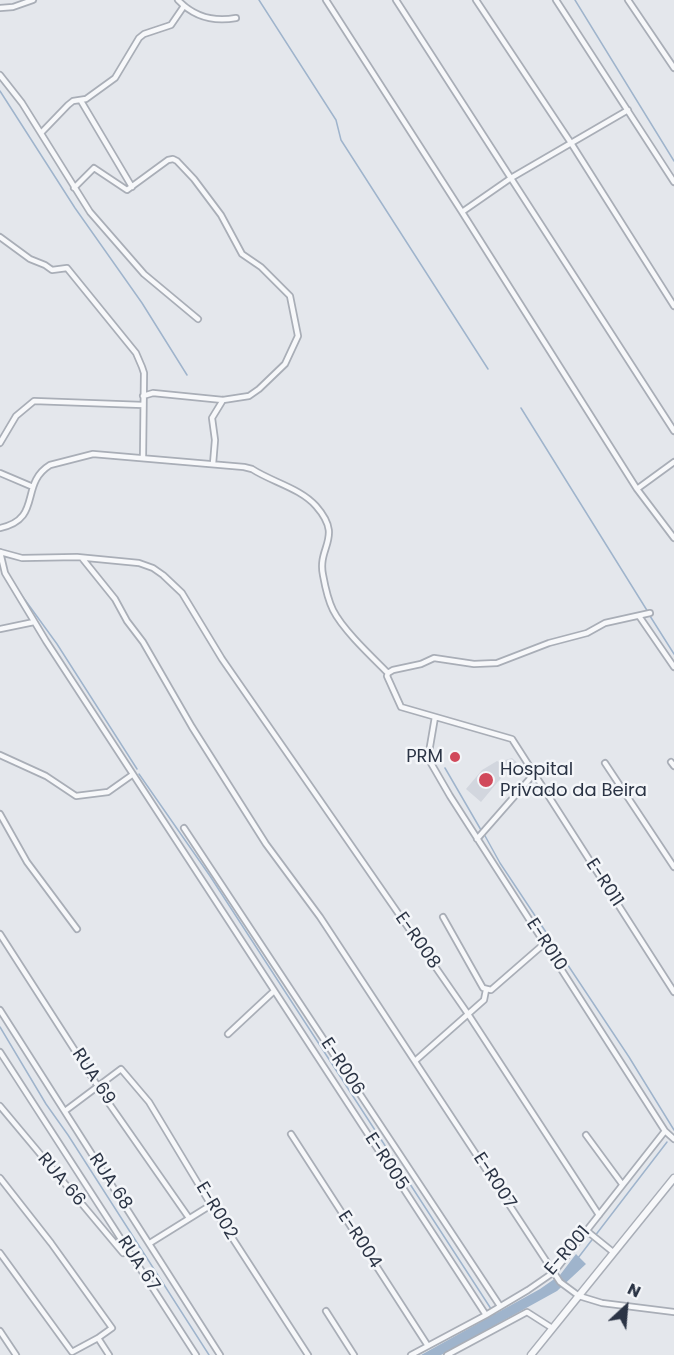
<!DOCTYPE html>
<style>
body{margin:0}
#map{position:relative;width:674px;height:1355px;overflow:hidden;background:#e4e7ec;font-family:Poppins,sans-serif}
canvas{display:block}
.north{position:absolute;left:596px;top:1277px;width:60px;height:60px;-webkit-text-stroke:4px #f4f6f9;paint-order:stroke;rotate:26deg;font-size:16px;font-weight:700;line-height:24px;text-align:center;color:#2b3445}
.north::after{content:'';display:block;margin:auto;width:21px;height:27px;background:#2b3445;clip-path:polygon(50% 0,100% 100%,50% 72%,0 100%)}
</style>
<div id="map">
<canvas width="674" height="1355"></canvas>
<div class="north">N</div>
</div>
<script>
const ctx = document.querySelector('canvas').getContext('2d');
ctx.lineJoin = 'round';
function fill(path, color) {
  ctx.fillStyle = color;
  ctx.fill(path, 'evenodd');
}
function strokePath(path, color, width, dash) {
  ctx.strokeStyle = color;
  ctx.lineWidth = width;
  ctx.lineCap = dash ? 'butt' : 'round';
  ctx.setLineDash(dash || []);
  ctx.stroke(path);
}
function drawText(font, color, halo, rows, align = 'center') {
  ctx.font = font + ' Poppins,sans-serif';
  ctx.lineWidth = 5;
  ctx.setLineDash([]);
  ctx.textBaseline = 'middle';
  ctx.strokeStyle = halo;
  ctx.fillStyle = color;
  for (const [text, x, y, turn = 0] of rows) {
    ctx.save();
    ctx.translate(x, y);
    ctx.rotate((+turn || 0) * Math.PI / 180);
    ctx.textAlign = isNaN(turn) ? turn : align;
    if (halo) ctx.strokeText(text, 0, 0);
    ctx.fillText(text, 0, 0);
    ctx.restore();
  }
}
fill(new Path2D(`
 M512 758 521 766 506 772 481 802 466 789 482 770 497 761 499 762Z`), '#d2d6de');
fill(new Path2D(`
 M576 1254 586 1264 557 1291 441 1355H421L540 1289 560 1275Z`), '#9fb4cc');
strokePath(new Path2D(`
 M259 0 336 120 341 140 488 369
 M575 0 674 161
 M0 91 75 208 142 303 187 375
 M521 408 648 612
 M20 593 57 644 137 769
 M650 616 674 654
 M445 768 481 830
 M139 774 210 876 495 1315
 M484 834 500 863 629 1057 674 1130
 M0 1027 46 1104 68 1135 209 1355
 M578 1258 667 1142`), '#9fb4cc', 1.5);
const minor = new Path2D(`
 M178 0C194 17 214 22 236 18
 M326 0 462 212 511 178 628 110
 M396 0 674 431
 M476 0 571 143 674 306
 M556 0 674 182
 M628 0 674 68
 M0 8 13 7 33 0
 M0 75 22 103 90 212 144 274 198 319
 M81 101 132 187
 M41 133 68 105 73 101 86 99 115 78 139 38 144 34 171 25 184 6
 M74 188 94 168 127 190 168 160 173 159 177 161 194 179 221 215 242 254 261 267 290 296 298 336 285 364 259 389 249 396 223 400 153 393 143 396
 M462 212 637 489 674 538
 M0 237 30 259 45 265 52 270 67 268 136 353 142 367 144 373 143 457
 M0 443 16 416 34 401 143 405
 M213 464 215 440 212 418 223 400
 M0 473 33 487
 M637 489 674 462
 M0 528C43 519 19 484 50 465L93 454 244 467 252 469C272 482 300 488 316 506 344 538 317 546 323 575 325 586 328 600 333 610 343 630 372 657 388 673L387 676 401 707 512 739 674 992
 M0 552 22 558 77 557 139 563 153 568 163 575 182 593 222 659 468 1014 599 1215
 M0 552 5 573 46 641 486 1315
 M82 558 115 599 127 621 143 642 192 727 266 844 320 917 560 1282 579 1296 602 1303 674 1312
 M639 616 674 667
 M0 629 34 622
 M388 673 393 670 421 664 434 658 474 664 497 663 549 643 587 633 605 623 650 613
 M435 717 428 758 450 796 665 1131 674 1139
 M0 755 46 776 76 796 108 792 132 775
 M671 762 674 766
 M605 763 674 867
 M0 814 27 862 77 929
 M184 828 500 1306
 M477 839 534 774
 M443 917 483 988 491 990 545 943
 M0 934 108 1102 189 1218
 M0 1010 220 1355
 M228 1034 274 991
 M0 1052 196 1355
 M415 1061 484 1000 486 990
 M0 1106 123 1253
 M65 1111 121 1069 149 1102 211 1205 308 1355
 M291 1134 428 1346
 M586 1135 622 1184
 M0 1178 51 1243 112 1328 98 1338 72 1352 0 1253
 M587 1231 613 1252
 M150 1243 211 1205
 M326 1311 354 1355
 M0 1331 16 1355
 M98 1338 109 1355
 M411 1355 486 1315 528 1290 554 1272 665 1131
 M447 1355 527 1312 552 1328`);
const tertiary = new Path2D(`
 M531 1355 674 1178`);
strokePath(minor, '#a9aeb7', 8);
strokePath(tertiary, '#a9aeb7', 9);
strokePath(minor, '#f7f8fa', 4.5);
strokePath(tertiary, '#f7f8fa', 6);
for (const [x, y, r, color] of [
 [455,757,6,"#d1495b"],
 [486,780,8,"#d1495b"]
]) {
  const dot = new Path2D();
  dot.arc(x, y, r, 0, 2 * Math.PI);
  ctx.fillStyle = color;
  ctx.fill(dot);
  strokePath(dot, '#f4f6f9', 2);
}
drawText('18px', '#2b3445', '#f4f6f9', [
 ["PRM",443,757],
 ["Hospital",500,770,"left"],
 ["Privado da Beira",500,791,"left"]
], 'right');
drawText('18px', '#2b3445', '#f4f6f9', [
 ["E-R011",604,883,57],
 ["E-R008",417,941,55],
 ["E-R010",546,945,57],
 ["E-R006",342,1067,57],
 ["RUA 69",93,1077,57],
 ["E-R005",386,1162,57],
 ["RUA 66",61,1180,50],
 ["E-R007",494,1181,57],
 ["RUA 68",110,1182,57],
 ["E-R002",216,1211,59],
 ["E-R004",359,1240,57],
 ["E-R001",568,1251,-49],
 ["RUA 67",138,1264,57]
]);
</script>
